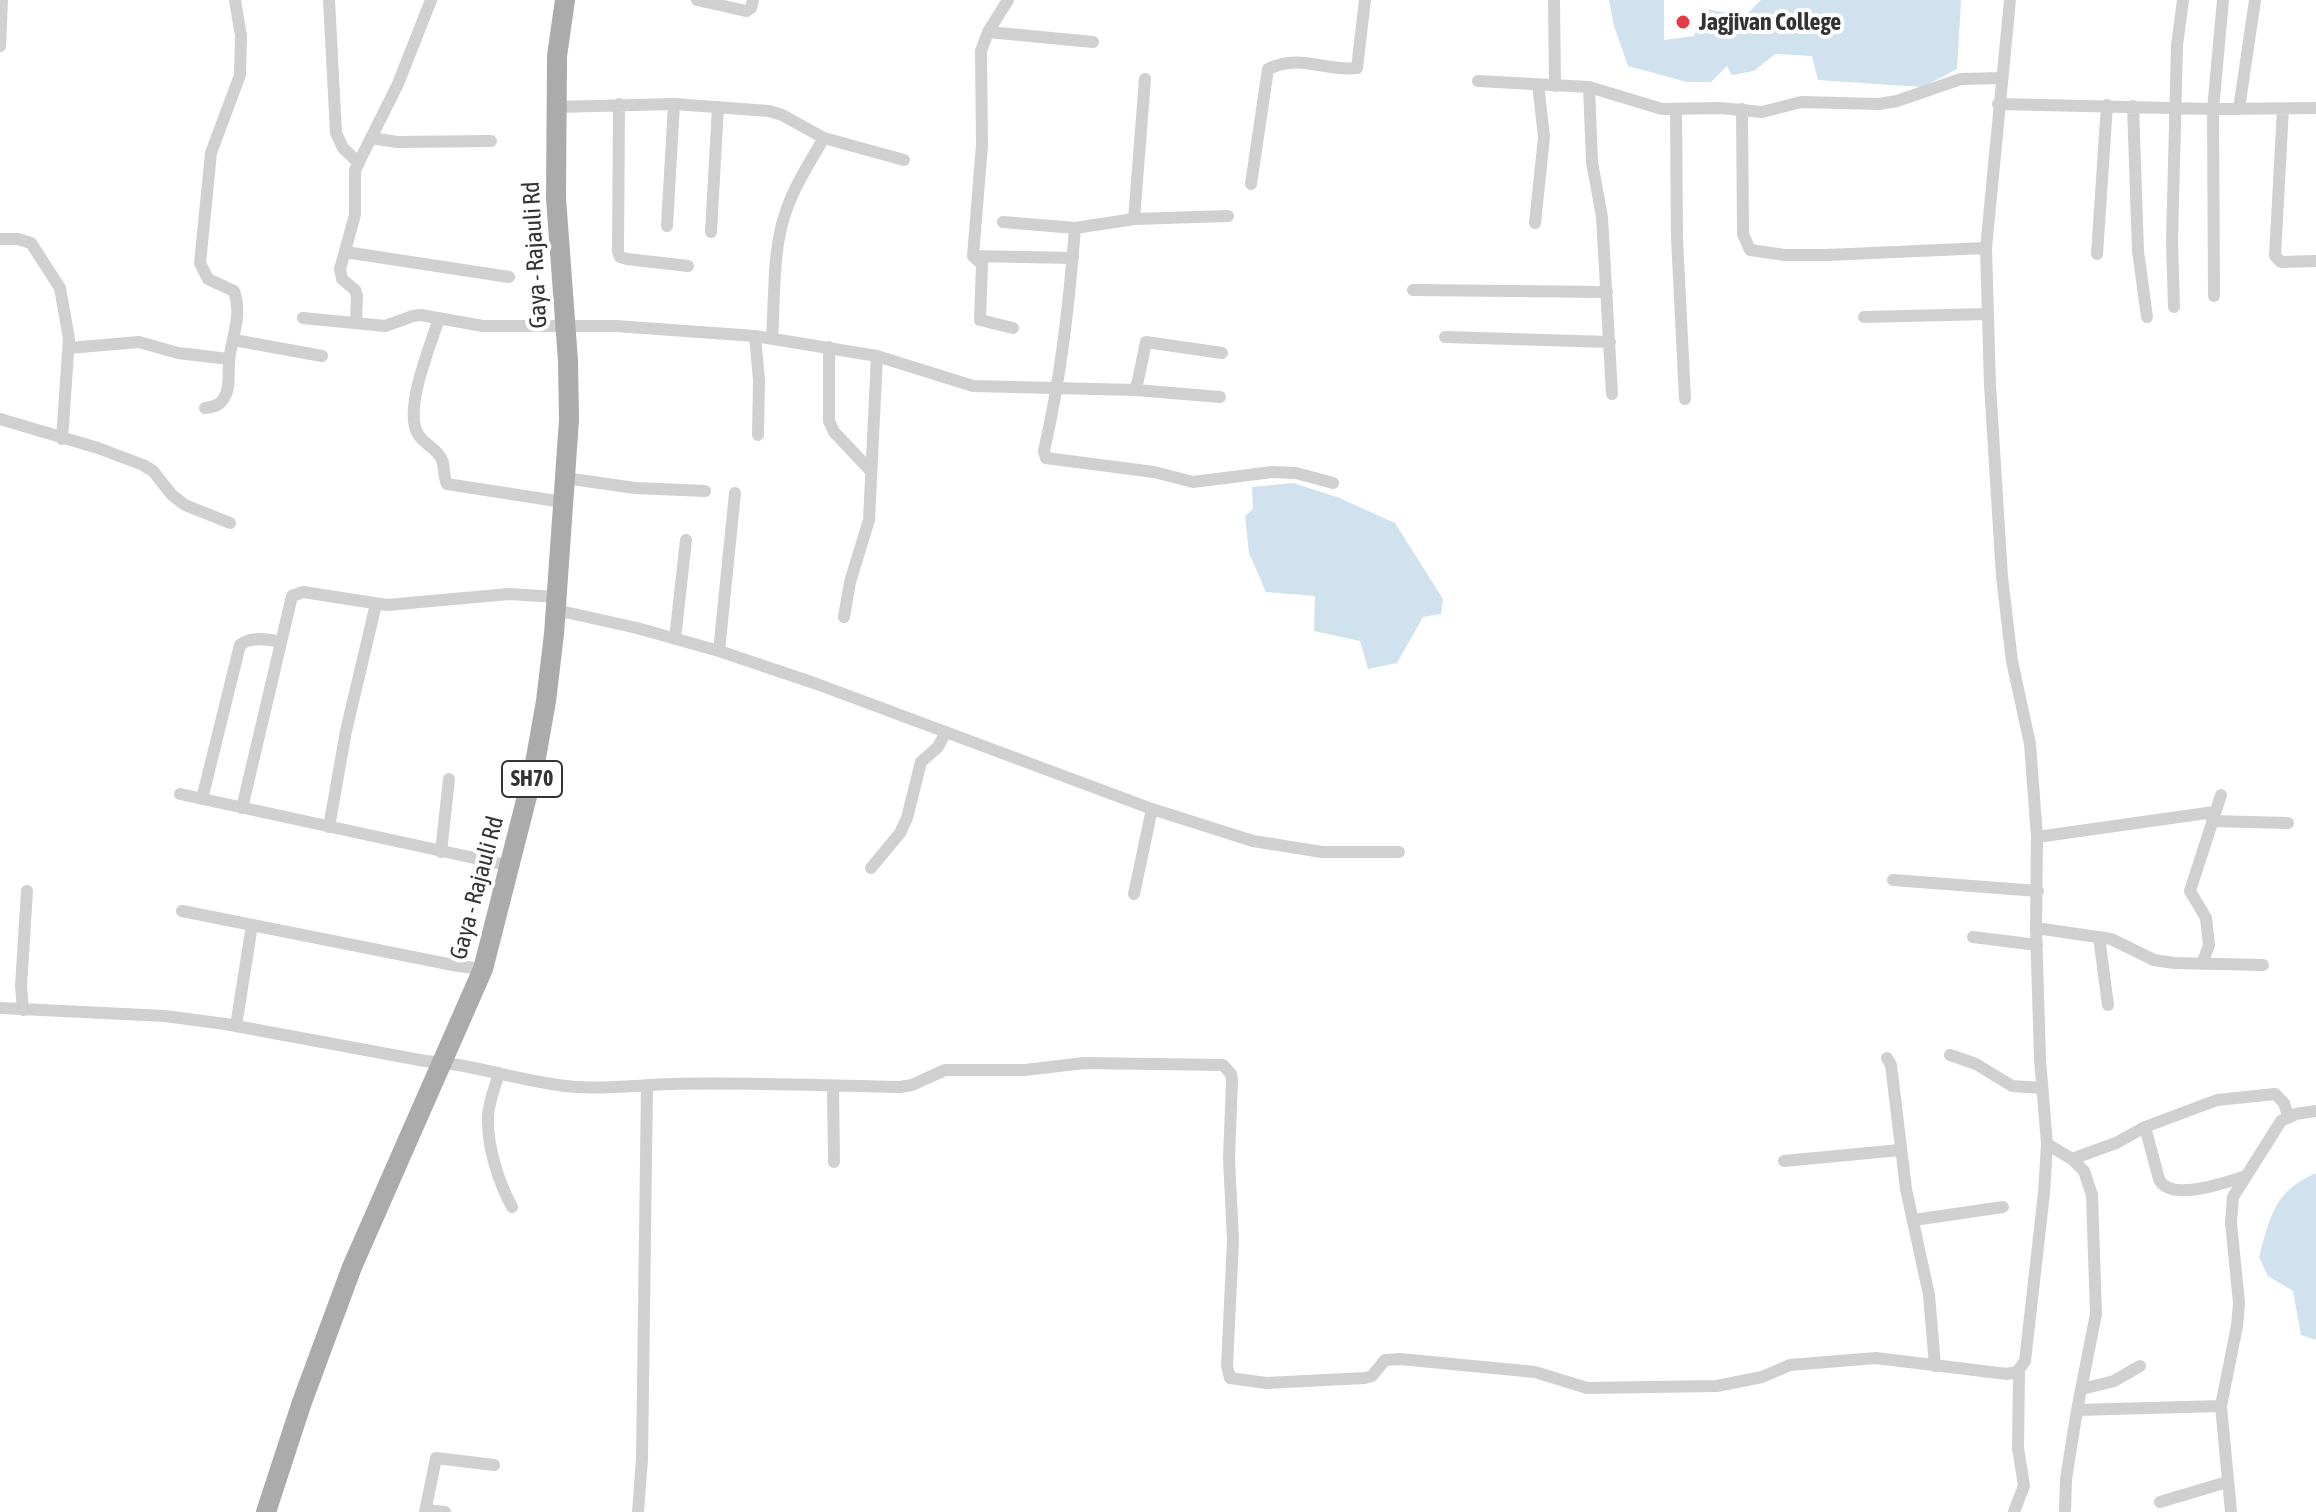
<!DOCTYPE html>
<style>
body{margin:0}
canvas{display:block;background:#fff}
</style>
<canvas width="2316" height="1512"></canvas>
<script>
const ctx = document.querySelector('canvas').getContext('2d');
ctx.lineJoin = 'round';
function fill(path, color) {
  ctx.fillStyle = color;
  ctx.fill(path, 'evenodd');
}
function strokePath(path, color, width, dash) {
  ctx.strokeStyle = color;
  ctx.lineWidth = width;
  ctx.lineCap = dash ? 'butt' : 'round';
  ctx.setLineDash(dash || []);
  ctx.stroke(path);
}
function drawText(font, color, halo, rows, align = 'center') {
  ctx.font = font + ' "Asap Condensed",sans-serif';
  ctx.lineWidth = 8;
  ctx.setLineDash([]);
  ctx.textBaseline = 'middle';
  ctx.strokeStyle = halo;
  ctx.fillStyle = color;
  for (const [text, x, y, turn = 0] of rows) {
    ctx.save();
    ctx.translate(x, y);
    ctx.rotate((+turn || 0) * Math.PI / 180);
    ctx.textAlign = isNaN(turn) ? turn : align;
    if (halo) ctx.strokeText(text, 0, 0);
    ctx.fillText(text, 0, 0);
    ctx.restore();
  }
}
fill(new Path2D(`
 M1609 0H1664V40L1694 36 1705 9 1745 16 1761 0H1961L1957 69 1923 87 1818 80 1812 56 1775 54 1754 71 1732 75 1727 66 1711 82H1687L1628 66 1614 26Z
 M1293 483 1337 497 1395 523 1443 599 1441 614 1423 617 1397 663 1368 669 1360 641 1314 631 1315 596 1266 592 1249 553 1245 516 1253 509 1252 487Z
 M2316 1173V1340L2301 1335 2293 1291 2268 1276 2259 1257C2270 1217 2274 1191 2316 1173Z`), '#cfe2ee');
strokePath(new Path2D(`
 M329 0 336 133 343 148 359 163
 M697 0 746 11 751 8 753 0
 M1008 0 988 32 981 51 982 145 973 256 1073 258
 M1554 0 1555 86
 M988 32 1093 42
 M0 46 2 0
 M1478 81 1589 87 1662 109 1720 108 1762 112 1801 102 1879 104 1897 101 1961 79 2001 78
 M1589 87 1592 162 1602 217 1612 394
 M619 104 618 252 620 257 627 259 688 266
 M1998 104 2213 109 2316 108
 M2133 106 2138 251 2147 317
 M556 107 674 104 769 111 782 115 824 138 904 160
 M1676 109 1677 238 1685 399
 M1742 109 1743 234 1750 250 1785 255H1827L1986 248
 M2239 109 2255 0
 M2283 109 2275 256 2281 262 2316 261
 M371 138 397 142 491 141
 M1251 184 1268 69C1302 53 1325 72 1357 68L1365 0
 M1134 219 1145 79
 M1003 222 1075 228 1134 219 1228 216
 M1535 223 1544 137 1538 84
 M667 226 674 104
 M1075 228C1069 304 1061 377 1044 451L1046 458 1154 472 1193 482 1272 472 1296 473 1333 483
 M711 232 718 107
 M0 239H18L31 243 60 288 69 339 62 439
 M345 252 509 277
 M2097 254 2107 105
 M975 258 982 264 980 320 1013 328
 M1413 290 1607 292
 M2214 296 2213 109 2223 0
 M2174 307 2172 242 2177 45 2183 0
 M1864 317 1988 314
 M303 318 385 326 413 316 421 315 483 326H616L755 336 877 356 973 386 1136 390 1220 397
 M439 318C430 347 408 399 415 427 419 443 437 447 442 460 445 468 443 476 447 484L563 502
 M356 323 357 296 355 290 342 279 340 269 355 215V170L398 84 431 0
 M755 336 759 380 758 435
 M1445 337 1610 342
 M772 338C775 297 772 250 786 211 795 185 810 162 824 138
 M234 340 322 356
 M829 347V421L834 432 871 471
 M69 348 139 342 178 353 229 359
 M1136 390 1146 342 1222 353
 M205 408C212 407 218 406 222 401 231 390 228 375 229 362 231 338 243 316 234 291L208 279 200 263 211 153 240 75 241 36 235 0
 M0 419 98 448 143 465 153 471 172 495 185 505 230 523
 M565 478 635 488 705 491
 M556 610 637 628 719 651 817 684 1152 809 1253 841 1322 852H1399
 M844 617 850 582 869 520 877 356
 M675 639 686 540
 M719 651 735 493
 M180 794 511 866
 M202 799 240 645C251 636 268 639 281 642
 M242 808 292 596 303 592 387 605 509 594 556 597
 M2212 821 2288 823
 M329 827 346 731 376 604
 M2037 837 2214 812
 M441 852 449 779
 M871 868 900 833 907 818 921 762 938 747 946 732
 M1893 880 2038 891
 M1134 894 1152 809
 M182 911 458 966 483 969
 M2036 928 2111 939 2154 960 2174 963 2263 965
 M1973 937 2037 945
 M2099 937 2108 1005
 M2202 964 2209 945 2206 918 2190 891 2221 795
 M0 1008 165 1016 225 1024 425 1061C476 1064 524 1083 575 1087 608 1089 640 1085 673 1084 749 1082 825 1086 900 1087L912 1085 945 1070H1025L1084 1063 1223 1065 1231 1074 1232 1081 1229 1159 1233 1240 1227 1366 1230 1378 1266 1383 1365 1378 1372 1376 1385 1360 1400 1359 1535 1372 1587 1388 1717 1386 1762 1377 1790 1365 1876 1358 2007 1374 2017 1372 2025 1361 2044 1193 2047 1144 2040 1059 2036 928 2037 837 2030 744 2012 661 2002 577 1990 385 1986 248 2010 0
 M23 1010 21 986 27 891
 M236 1026 252 925
 M1950 1055 1976 1064 2012 1086 2042 1088
 M1887 1058 1891 1065 1906 1189 1929 1295 1935 1366
 M499 1073C495 1087 489 1101 488 1116 487 1146 498 1181 512 1207
 M833 1086 834 1162
 M2145 1127 2159 1179C2169 1203 2226 1182 2246 1176
 M2047 1144 2072 1159 2084 1171 2092 1195 2096 1314 2077 1410 2066 1479 2065 1512
 M2072 1159 2116 1143 2145 1127 2217 1100 2275 1094 2284 1103 2288 1116
 M1784 1161 1900 1150
 M1914 1220 2003 1207
 M2082 1389 2114 1381 2140 1366
 M2077 1410 2221 1406
 M2160 1502 2227 1482
 M426 1510 445 1512
 M425 1512 436 1458 494 1465
 M638 1512 642 1459 647 1086
 M2014 1512 2024 1486 2018 1448 2019 1371
 M2231 1512 2221 1406 2237 1326 2239 1303 2231 1223 2233 1197 2281 1121 2296 1114 2316 1111`), '#d0d0d0', 12);
strokePath(new Path2D(`
 M266 1512 302 1402 352 1267 483 969 534 769 546 701 554 634 569 420 568 361 556 198 557 56 565 0`), '#ababab', 20);
for (const [x, y, r, color] of [
 [1683,22,8,"#e63946"]
]) {
  const dot = new Path2D();
  dot.arc(x, y, r, 0, 2 * Math.PI);
  ctx.fillStyle = color;
  ctx.fill(dot);
  strokePath(dot, '#fff', 3);
}
for (const [x, y, w] of [
 [532,779,60]
]) {
  const box = new Path2D();
  box.roundRect(x - w / 2, y - 18, w, 36, 6);
  ctx.fillStyle = '#fff';
  ctx.fill(box);
  strokePath(box, '#333', 2);
}
drawText('bold 22px', '#333', null, [
 ["SH70",532,779]
]);
drawText('bold 24px', '#333', '#fff', [
 ["Jagjivan College",1699,22]
], 'left');
drawText('24px', '#333', '#fff', [
 ["Gaya - Rajauli Rd",535,255,-93],
 ["Gaya - Rajauli Rd",477,888,-75]
]);
</script>
